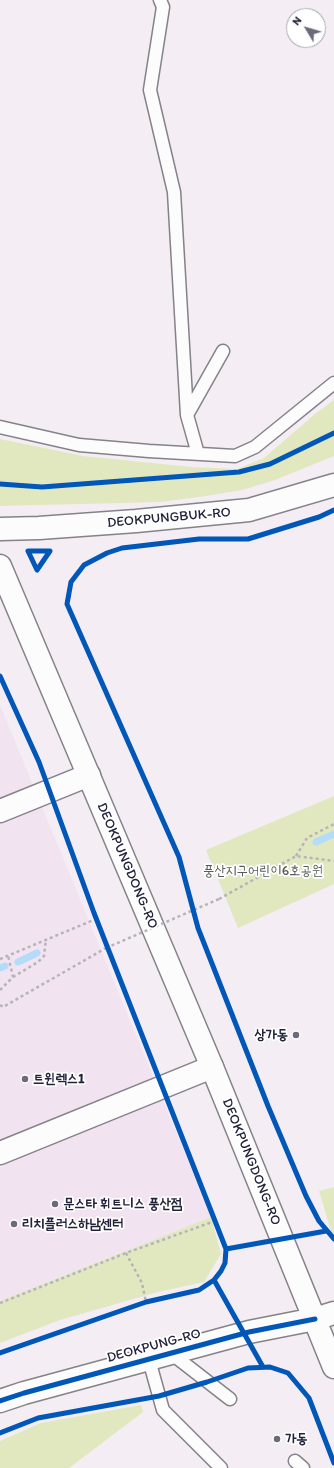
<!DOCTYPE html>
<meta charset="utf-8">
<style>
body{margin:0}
#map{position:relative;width:334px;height:1468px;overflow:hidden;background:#f4edf3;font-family:Itim,sans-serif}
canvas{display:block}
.north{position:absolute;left:286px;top:8px;width:40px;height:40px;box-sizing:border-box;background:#fff;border:1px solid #a7a7b1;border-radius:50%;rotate:308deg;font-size:11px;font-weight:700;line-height:16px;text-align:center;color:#22223b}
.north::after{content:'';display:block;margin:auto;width:14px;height:18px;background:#6c697b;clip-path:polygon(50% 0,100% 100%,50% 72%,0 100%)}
</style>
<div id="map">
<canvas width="334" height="1468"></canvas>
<div class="north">N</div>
</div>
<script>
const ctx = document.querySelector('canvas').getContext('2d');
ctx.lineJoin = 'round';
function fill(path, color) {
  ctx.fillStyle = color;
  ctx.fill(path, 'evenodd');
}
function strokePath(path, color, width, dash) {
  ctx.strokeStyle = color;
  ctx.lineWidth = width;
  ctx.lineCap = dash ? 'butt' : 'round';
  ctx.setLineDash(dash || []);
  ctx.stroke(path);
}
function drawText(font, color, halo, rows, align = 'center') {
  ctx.font = font + ' Itim,"Poor Story",sans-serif';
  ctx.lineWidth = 3.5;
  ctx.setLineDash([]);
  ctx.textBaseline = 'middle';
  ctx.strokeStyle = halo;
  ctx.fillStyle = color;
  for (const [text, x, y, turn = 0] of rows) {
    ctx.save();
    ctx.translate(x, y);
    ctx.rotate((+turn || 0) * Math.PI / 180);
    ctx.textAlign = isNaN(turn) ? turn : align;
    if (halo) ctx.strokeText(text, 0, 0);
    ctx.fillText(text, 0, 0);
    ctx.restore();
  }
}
fill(new Path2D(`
 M0 705 211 1217 0 1301Z`), '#f2e3f0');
fill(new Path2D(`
 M334 400V456L275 480 242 490 206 496 160 502 0 506V439L83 456 192 467 237 469 264 458 315 414Z
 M334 796V884L238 928 206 850Z
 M334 1187V1241L319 1191Z
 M211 1217 221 1254 204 1282 158 1292 60 1320 0 1343V1301Z
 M141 1405 143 1412 69 1468H0V1441L41 1423Z`), '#e1e8c0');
strokePath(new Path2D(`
 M316 842 334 834
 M18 962 37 953
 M0 968 5 966`), '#b4dbf7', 7);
const lane = new Path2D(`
 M160 0 163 7 150 90 174 192 187 415 198 454
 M187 415 223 351
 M0 427 79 445 149 451 235 456 255 447 334 383
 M172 1354 230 1399
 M149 1360 163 1410 221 1468
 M295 1461 303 1468`);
const street = new Path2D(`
 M0 811 89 775
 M0 1153 212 1067`);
const secondary = new Path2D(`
 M0 529 39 528 136 521 249 510 334 485
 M0 566 212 1067 334 1367
 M0 1401 24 1393 249 1332 315 1319 334 1313`);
strokePath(lane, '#858289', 15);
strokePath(street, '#858289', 25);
strokePath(secondary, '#858289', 25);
strokePath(new Path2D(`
 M296 856 307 838 334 824
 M219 899 296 856 334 861
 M0 959 96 919
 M13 977 38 962 44 956 46 939
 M0 990 13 977 8 955
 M0 1005 3 1007 106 948
 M126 1253 142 1283 146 1302
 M0 1303 126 1253 215 1221`), '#b5b4b8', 2.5, [3, 3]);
strokePath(lane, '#fdfcfd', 12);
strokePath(street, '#fdfcfd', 22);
strokePath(secondary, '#fdfcfd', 22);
strokePath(new Path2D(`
 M106 948 219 899`), '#b5b4b8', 2.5, [3, 3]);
strokePath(new Path2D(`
 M0 484 42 487 239 472 270 464 334 433
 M334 510 319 517 248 539H199L122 548 107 553 84 565 71 582 67 604 179 857 198 928 268 1106 306 1196 319 1221 334 1239
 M28 551H50L37 570Z
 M0 676 39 762 94 913 226 1249 225 1263 221 1271 214 1280 199 1290 146 1302 0 1353
 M226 1249 326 1231
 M214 1280 263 1367
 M0 1401 24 1393 249 1332 315 1319
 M0 1433 38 1418 159 1396 207 1382 248 1368 270 1367 288 1373 309 1398 334 1463`), '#0057b8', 5);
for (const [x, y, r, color] of [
 [296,1035,4,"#6c697b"],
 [25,1079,4,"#6c697b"],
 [55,1204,4,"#6c697b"],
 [14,1224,4,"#6c697b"],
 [277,1439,4,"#6c697b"]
]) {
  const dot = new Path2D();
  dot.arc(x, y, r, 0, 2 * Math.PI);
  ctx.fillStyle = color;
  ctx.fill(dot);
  strokePath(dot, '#fff', 1.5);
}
drawText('14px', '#22223b', '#fff', [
 ["DEOKPUNGBUK-RO",169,518,-5],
 ["DEOKPUNGDONG-RO",127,866,67],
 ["DEOKPUNGDONG-RO",251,1162,68],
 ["DEOKPUNG-RO",154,1346,-15]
]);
drawText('14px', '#575c57', '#fff', [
 ["풍산지구어린이6호공원",263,871]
]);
drawText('bold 14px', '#22223b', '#fff', [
 ["상가동",288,1035,"right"],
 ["트윈렉스1",33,1079],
 ["문스타 휘트니스 풍산점",63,1204],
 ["리치플러스하남센터",22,1224],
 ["가동",285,1439]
], 'left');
</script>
